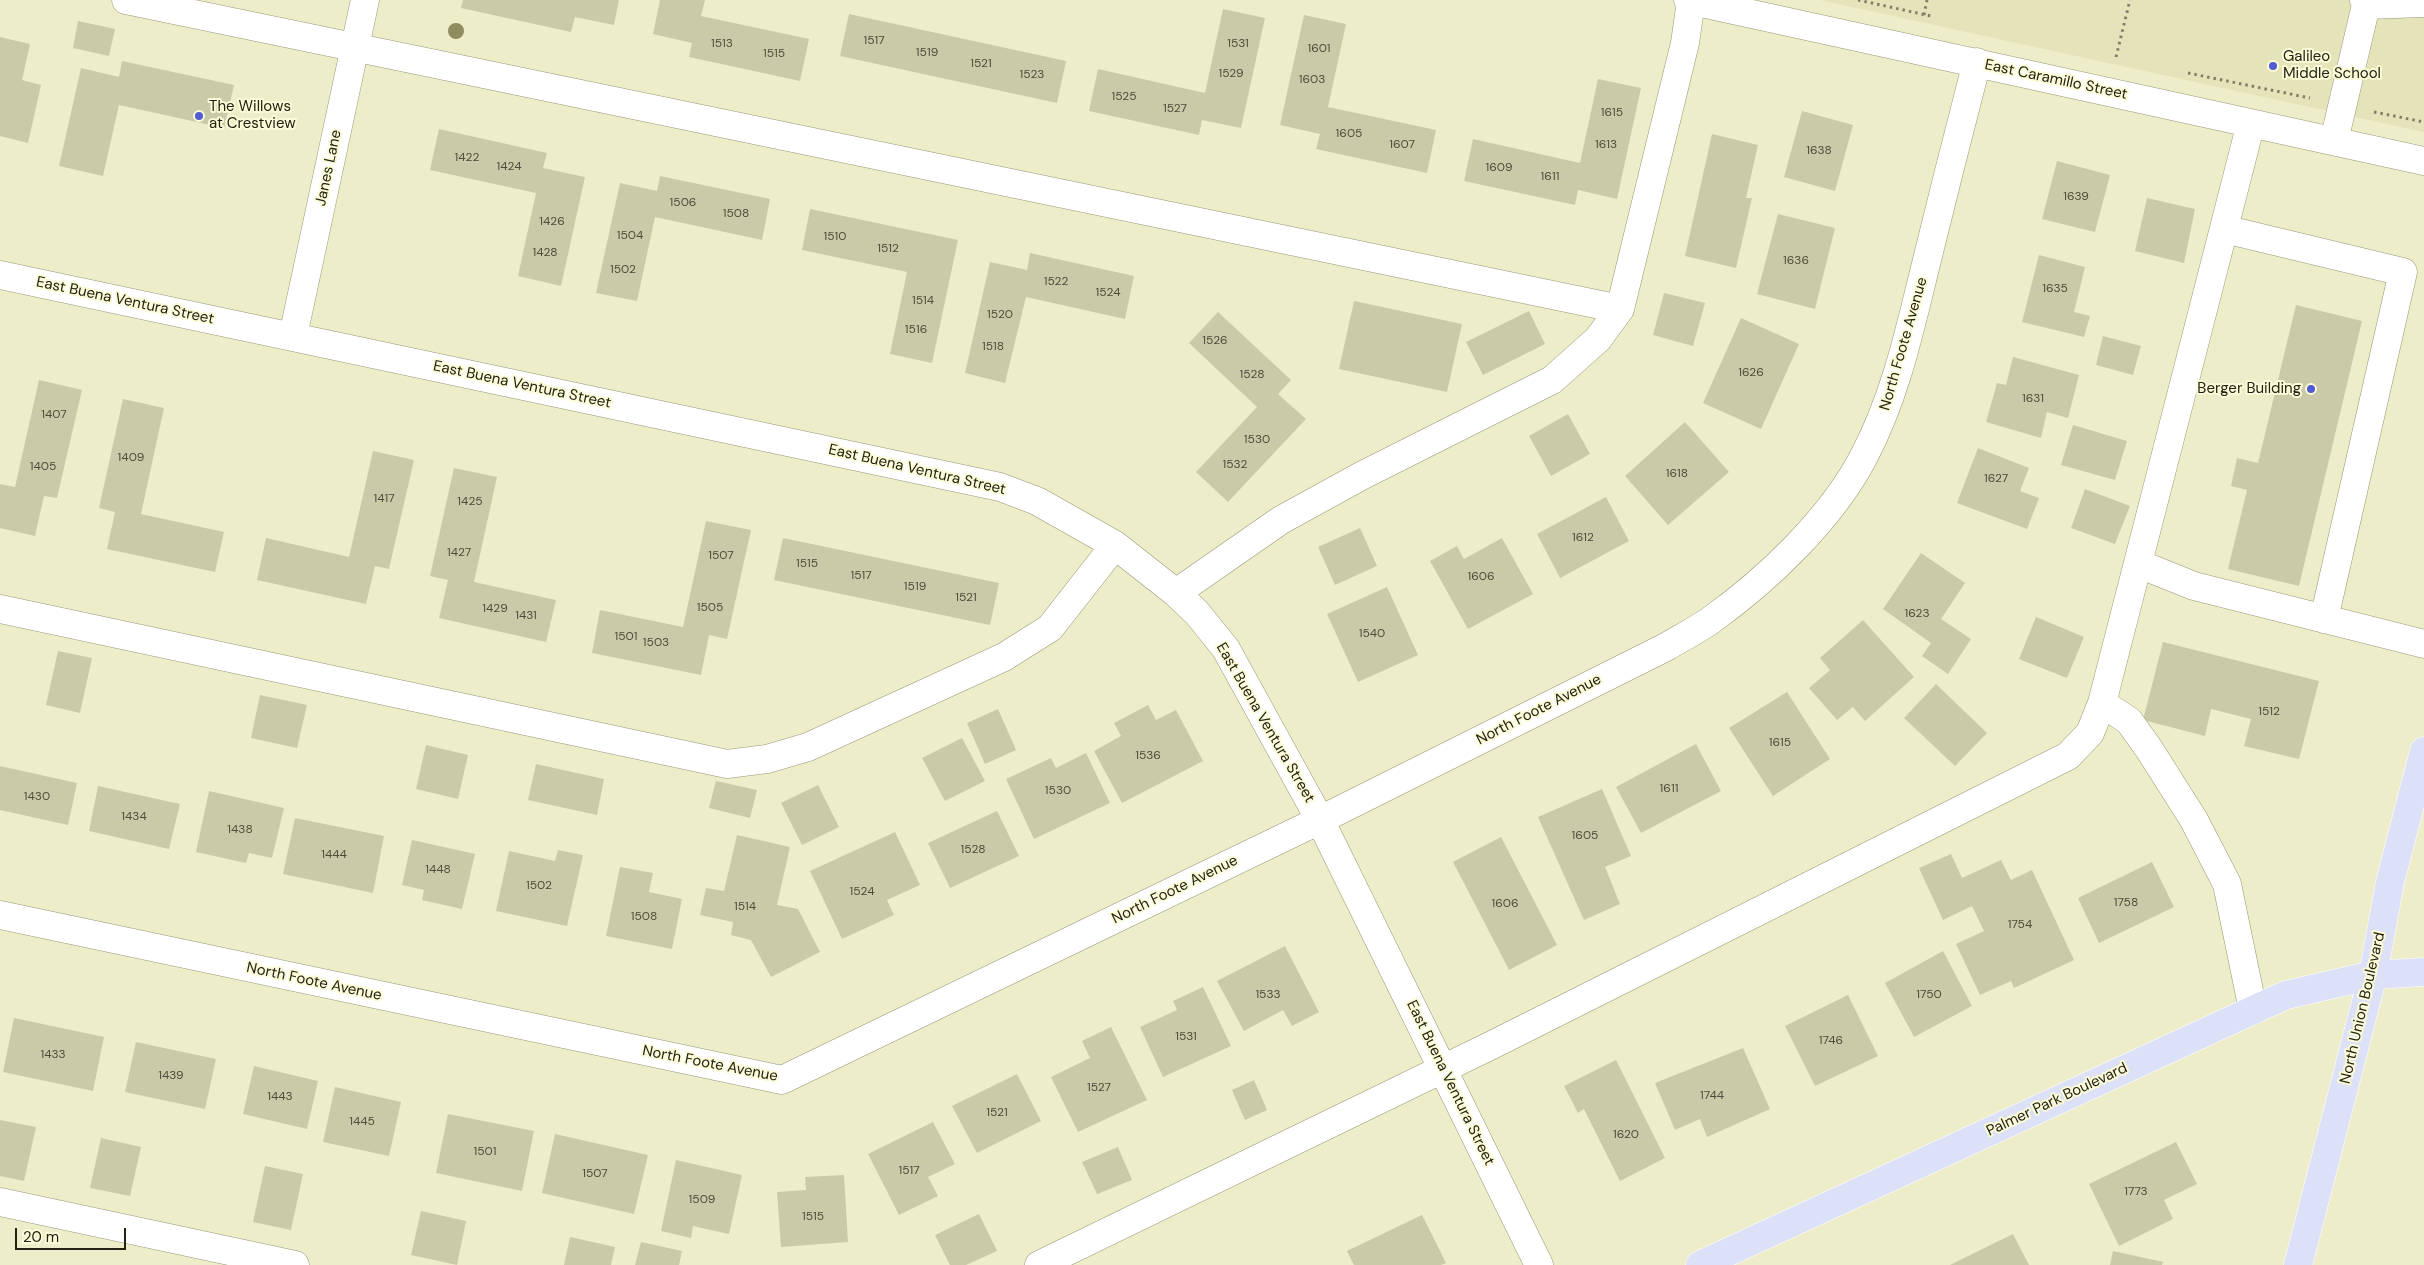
<!DOCTYPE html>
<style>
body{margin:0}
#map{position:relative;width:2424px;height:1265px;overflow:hidden;background:#eeedca;font-family:"DM Sans",sans-serif}
canvas{display:block}
.scale{position:absolute;left:15px;top:1228px;width:111px;height:22px;box-sizing:border-box;border:2px solid #222215;border-top:0;padding-left:6px;font-size:15px;line-height:18px;white-space:nowrap;color:#222215;-webkit-text-stroke:4px #fbfbd7;paint-order:stroke}
</style>
<div id="map">
<canvas width="2424" height="1265"></canvas>
<div class="scale">20 m</div>
</div>
<script>
const ctx = document.querySelector('canvas').getContext('2d');
ctx.lineJoin = 'round';
function fill(path, color) {
  ctx.fillStyle = color;
  ctx.fill(path, 'evenodd');
}
function strokePath(path, color, width, dash) {
  ctx.strokeStyle = color;
  ctx.lineWidth = width;
  ctx.lineCap = dash ? 'butt' : 'round';
  ctx.setLineDash(dash || []);
  ctx.stroke(path);
}
function drawText(font, color, halo, rows, align = 'center') {
  ctx.font = font + ' "DM Sans",sans-serif';
  ctx.lineWidth = 4;
  ctx.setLineDash([]);
  ctx.textBaseline = 'middle';
  ctx.strokeStyle = halo;
  ctx.fillStyle = color;
  for (const [text, x, y, turn = 0] of rows) {
    ctx.save();
    ctx.translate(x, y);
    ctx.rotate((+turn || 0) * Math.PI / 180);
    ctx.textAlign = isNaN(turn) ? turn : align;
    if (halo) ctx.strokeText(text, 0, 0);
    ctx.fillText(text, 0, 0);
    ctx.restore();
  }
}
fill(new Path2D(`
 M1820 0H2424V132Z`), '#e4e3b9');
fill(new Path2D(`
 M463 0H619L614 25 575 17 571 32 461 8Z
 M660 0H705L701 16 809 39 800 81 689 57 692 43 653 34Z
 M1223 9 1265 18 1241 128 1202 120 1199 135 1089 111 1098 69 1205 93Z
 M849 14 1066 61 1057 103 840 56Z
 M1304 15 1346 24 1328 107 1436 130 1427 173 1316 149 1320 134 1280 125Z
 M78 21 115 29 109 56 73 48Z
 M0 37 30 44 22 80 41 85 28 143 0 136Z
 M122 61 234 85 224 128 119 105 103 176 59 166 81 68 119 77Z
 M1598 79 1641 88 1617 199 1578 190 1575 205 1464 181 1473 139 1580 163Z
 M1802 111 1853 125 1835 191 1784 177Z
 M439 129 547 153 543 168 585 177 561 286 518 276 536 193 430 170Z
 M1712 134 1758 145 1746 198H1752L1736 268 1685 256Z
 M2057 161 2110 175 2095 232 2042 219Z
 M660 176 770 199 762 240 655 217 637 301 596 293 620 183 657 191Z
 M2147 198 2195 209 2184 263 2135 251Z
 M810 209 958 240 932 363 890 354 907 272 802 250Z
 M1778 214 1835 228 1815 309 1757 294Z
 M1030 253 1134 276 1125 319 1026 297 1005 383 965 373 990 262 1027 270Z
 M2039 255 2085 267 2074 312 2090 316 2084 337 2022 322Z
 M1664 293 1705 303 1693 346 1653 335Z
 M1354 301 1462 324 1447 392 1339 369Z
 M2296 305 2362 321 2299 586 2228 569 2247 490 2231 486 2237 458 2258 463Z
 M1529 311 1545 344 1483 375 1466 342Z
 M1218 312 1291 380 1278 394 1306 419 1228 502 1196 472 1257 407 1189 343Z
 M1741 318 1799 344 1761 429 1703 403Z
 M2103 336 2141 346 2133 375 2096 365Z
 M2013 357 2079 375 2068 418 2047 412 2041 438 1986 422 1997 383 2006 385Z
 M39 380 82 390 57 498 44 496 35 536 0 528V484L15 487Z
 M123 399 164 408 141 514 224 532 215 572 107 549 115 512 99 508Z
 M1568 414 1590 454 1551 476 1529 436Z
 M1685 422 1729 472 1668 525 1625 476Z
 M2073 425 2127 441 2115 480 2061 465Z
 M1978 448 2029 468 2020 491 2039 498 2027 529 1957 503Z
 M373 451 414 460 389 569 375 566 366 604 257 580 266 538 349 557Z
 M454 468 497 477 474 582 556 600 546 642 439 618 448 580 430 576Z
 M2085 489 2130 506 2115 544 2071 528Z
 M1606 497 1629 541 1560 578 1537 534Z
 M706 521 751 530 727 639 709 635 701 675 592 653 600 610 683 627Z
 M1360 528 1377 566 1335 585 1318 547Z
 M783 538 999 583 990 625 774 580Z
 M1502 538 1533 594 1468 629 1430 561 1457 546 1464 559Z
 M1921 553 1965 583 1941 619 1971 639 1948 674 1922 656 1931 643 1883 609Z
 M1387 587 1418 655 1358 682 1327 614Z
 M2036 617 2084 637 2067 678 2019 659Z
 M1863 620 1914 677 1865 721 1853 707 1837 720 1809 688 1830 670 1820 658Z
 M2163 642 2319 681 2299 759 2244 746 2251 719 2211 709 2205 736 2143 720Z
 M58 651 92 658 80 713 46 705Z
 M1936 684 1987 733 1955 766 1904 718Z
 M1787 692 1830 759 1773 796 1729 728Z
 M260 695 307 705 297 748 251 738Z
 M1148 705 1156 720 1176 710 1203 761 1122 803 1094 751 1121 736 1114 723Z
 M998 709 1016 750 985 764 967 723Z
 M962 738 985 781 945 801 922 758Z
 M1696 744 1721 791 1641 833 1616 787Z
 M426 745 468 755 458 799 416 789Z
 M1086 753 1110 803 1034 839 1006 779 1051 758 1056 768Z
 M536 764 604 779 597 815 528 800Z
 M0 766 77 783 68 825 0 810Z
 M716 781 757 790 750 818 709 808Z
 M818 785 839 827 802 845 781 803Z
 M98 786 180 804 169 849 89 831Z
 M1602 789 1631 856 1605 867 1620 904 1584 920 1538 817Z
 M209 791 284 808 272 858 249 853 246 863 196 852Z
 M997 811 1019 856 950 888 928 843Z
 M295 818 384 836 373 893 283 874Z
 M895 832 920 885 887 900 894 915 842 939 810 871Z
 M737 835 790 847 777 905 798 909 820 952 771 977 751 940 731 935 733 922 700 915 706 888 724 891Z
 M1501 837 1557 945 1509 970 1453 862Z
 M412 840 475 854 462 909 422 900 424 890 402 885Z
 M558 850 583 855 567 926 496 911 509 851 555 861Z
 M1951 854 1962 878 2001 860 2011 880 2032 870 2074 960 2014 988 2011 981 1980 995 1956 944 1984 931 1972 906 1943 920 1919 868Z
 M2152 862 2174 907 2099 943 2078 898Z
 M620 867 653 873 649 892 682 899 672 949 606 936Z
 M1285 946 1319 1012 1292 1026 1283 1010 1244 1031 1217 981Z
 M1943 951 1972 1006 1914 1037 1885 983Z
 M1203 987 1231 1046 1163 1077 1140 1027 1177 1010 1173 1001Z
 M1848 995 1878 1056 1815 1086 1785 1026Z
 M14 1018 104 1037 93 1091 3 1072Z
 M1111 1027 1147 1100 1078 1132 1051 1077 1090 1058 1082 1041Z
 M136 1042 216 1059 205 1109 125 1092Z
 M1743 1048 1770 1109 1707 1137 1700 1119 1675 1130 1655 1083Z
 M1616 1060 1665 1158 1620 1181 1584 1109 1578 1113 1564 1086Z
 M254 1066 318 1081 307 1129 243 1114Z
 M1017 1074 1041 1121 977 1153 952 1106Z
 M1254 1080 1267 1110 1245 1120 1232 1090Z
 M335 1087 401 1102 389 1156 323 1142Z
 M448 1114 534 1131 522 1191 436 1173Z
 M0 1120 36 1127 24 1181 0 1176Z
 M933 1122 955 1164 928 1177 938 1196 899 1215 868 1154Z
 M555 1134 648 1155 634 1214 542 1193Z
 M101 1138 141 1147 130 1196 90 1188Z
 M2176 1142 2197 1184 2164 1200 2173 1219 2119 1246 2089 1184Z
 M1118 1147 1132 1180 1097 1194 1082 1162Z
 M676 1160 742 1175 729 1234 693 1226 691 1238 661 1231Z
 M265 1166 303 1174 291 1230 253 1222Z
 M844 1175 848 1242 781 1247 777 1192 806 1190 805 1177Z
 M421 1211 466 1221 457 1265 411 1255Z
 M979 1214 997 1251 966 1265H950L935 1235Z
 M1422 1215 1446 1263 1441 1265H1354L1347 1251Z
 M2013 1234 2029 1265H1950Z
 M570 1237 615 1247 611 1265H564Z
 M641 1242 682 1251 679 1265H635Z
 M2113 1251 2163 1262 2162 1265H2110Z`), '#cbcaa8');
const minor = new Path2D(`
 M126 0 1620 309
 M1688 0 2424 161
 M2366 5 2424 3
 M2334 141 2366 5 2364 0
 M2224 229 2403 272 2324 619
 M0 275 1000 487 1037 501 1115 545 1176 593 1197 613 1226 649 1320 820 1539 1265
 M293 336 365 0
 M2139 564 2194 586 2424 644
 M1176 593 1281 520 1363 475 1552 380 1598 339 1620 309 1685 43 1691 1
 M0 609 727 764 767 759 808 747 1004 657 1050 628 1115 545
 M2102 703 2129 721 2149 749 2194 820 2227 884 2253 1010
 M0 915 782 1080 1320 820 1666 647C1681 638 1697 630 1711 620 1767 580 1831 519 1863 458 1895 398 1909 333 1925 268 1942 199 1959 131 1977 62
 M0 1202 295 1265
 M1039 1265 1492 1045 2068 756 2090 733 2102 703 2251 123`);
const major = new Path2D(`
 M1700 1265 2286 995 2373 975 2424 972
 M2298 1265 2373 975 2390 882 2424 751`);
strokePath(minor, '#979776', 29);
strokePath(major, '#fff', 29);
strokePath(new Path2D(`
 M1858 0 1931 16
 M1924 15 1927 0
 M2116 57 2130 0
 M2188 73 2310 98
 M2374 112 2424 122`), '#808069', 3, [2.5, 4]);
strokePath(minor, '#fff', 28);
strokePath(major, '#dce1f8', 28);
ctx.fillStyle = '#8f8d60';
for (const [x, y] of [
 [456,31]
]) {
  ctx.beginPath();
  ctx.arc(x, y, 8, 0, 2 * Math.PI);
  ctx.fill();
}
for (const [x, y, r, color] of [
 [2273,66,5,"#515bd2"],
 [199,116,5,"#515bd2"],
 [2311,389,5,"#515bd2"]
]) {
  const dot = new Path2D();
  dot.arc(x, y, r, 0, 2 * Math.PI);
  ctx.fillStyle = color;
  ctx.fill(dot);
  strokePath(dot, '#fbfbd7', 2);
}
drawText('12px', '#4c4c3a', null, [
 ["1517",874,41],
 ["1513",722,44],
 ["1531",1238,44],
 ["1601",1319,49],
 ["1519",927,53],
 ["1515",774,54],
 ["1521",981,64],
 ["1529",1231,74],
 ["1523",1032,75],
 ["1603",1312,80],
 ["1525",1124,97],
 ["1527",1175,109],
 ["1615",1612,113],
 ["1605",1349,134],
 ["1607",1402,145],
 ["1613",1606,145],
 ["1638",1819,151],
 ["1422",467,158],
 ["1424",509,167],
 ["1609",1499,168],
 ["1611",1550,177],
 ["1639",2076,197],
 ["1506",683,203],
 ["1508",736,214],
 ["1426",552,222],
 ["1504",630,236],
 ["1510",835,237],
 ["1512",888,249],
 ["1428",545,253],
 ["1636",1796,261],
 ["1502",623,270],
 ["1522",1056,282],
 ["1635",2055,289],
 ["1524",1108,293],
 ["1514",923,301],
 ["1520",1000,315],
 ["1516",916,330],
 ["1526",1215,341],
 ["1518",993,347],
 ["1626",1751,373],
 ["1528",1252,375],
 ["1631",2033,399],
 ["1407",54,415],
 ["1530",1257,440],
 ["1409",131,458],
 ["1532",1235,465],
 ["1405",43,467],
 ["1618",1677,474],
 ["1627",1996,479],
 ["1417",384,499],
 ["1425",470,502],
 ["1612",1583,538],
 ["1427",459,553],
 ["1507",721,556],
 ["1515",807,564],
 ["1517",861,576],
 ["1606",1481,577],
 ["1519",915,587],
 ["1521",966,598],
 ["1505",710,608],
 ["1429",495,609],
 ["1623",1917,614],
 ["1431",526,616],
 ["1540",1372,634],
 ["1501",626,637],
 ["1503",656,643],
 ["1512",2269,712],
 ["1615",1780,743],
 ["1536",1148,756],
 ["1611",1669,789],
 ["1530",1058,791],
 ["1430",37,797],
 ["1434",134,817],
 ["1438",240,830],
 ["1605",1585,836],
 ["1528",973,850],
 ["1444",334,855],
 ["1448",438,870],
 ["1502",539,886],
 ["1524",862,892],
 ["1758",2126,903],
 ["1606",1505,904],
 ["1514",745,907],
 ["1508",644,917],
 ["1754",2020,925],
 ["1533",1268,995],
 ["1750",1929,995],
 ["1531",1186,1037],
 ["1746",1831,1041],
 ["1433",53,1055],
 ["1439",171,1076],
 ["1527",1099,1088],
 ["1744",1712,1096],
 ["1443",280,1097],
 ["1521",997,1113],
 ["1445",362,1122],
 ["1620",1626,1135],
 ["1501",485,1152],
 ["1517",909,1171],
 ["1507",595,1174],
 ["1773",2136,1192],
 ["1509",702,1200],
 ["1515",813,1217]
]);
drawText('15px', '#222215', '#fbfbd7', [
 ["Galileo",2283,57],
 ["Middle School",2283,74],
 ["The Willows",209,107],
 ["at Crestview",209,124],
 ["Berger Building",2301,389,"right"]
], 'left');
drawText('15px', '#222215', '#fbfbd7', [
 ["East Caramillo Street",2056,80,12],
 ["Janes Lane",329,168,-78],
 ["East Buena Ventura Street",125,301,12],
 ["North Foote Avenue",1904,344,-74],
 ["East Buena Ventura Street",522,385,12],
 ["East Buena Ventura Street",917,470,13],
 ["North Foote Avenue",1539,710,-27],
 ["East Buena Ventura Street",1265,723,60],
 ["North Foote Avenue",1175,890,-26],
 ["North Foote Avenue",314,982,12],
 ["North Union Boulevard",2363,1008,-77],
 ["North Foote Avenue",710,1064,11],
 ["East Buena Ventura Street",1450,1083,64],
 ["Palmer Park Boulevard",2057,1100,-25]
]);
</script>
